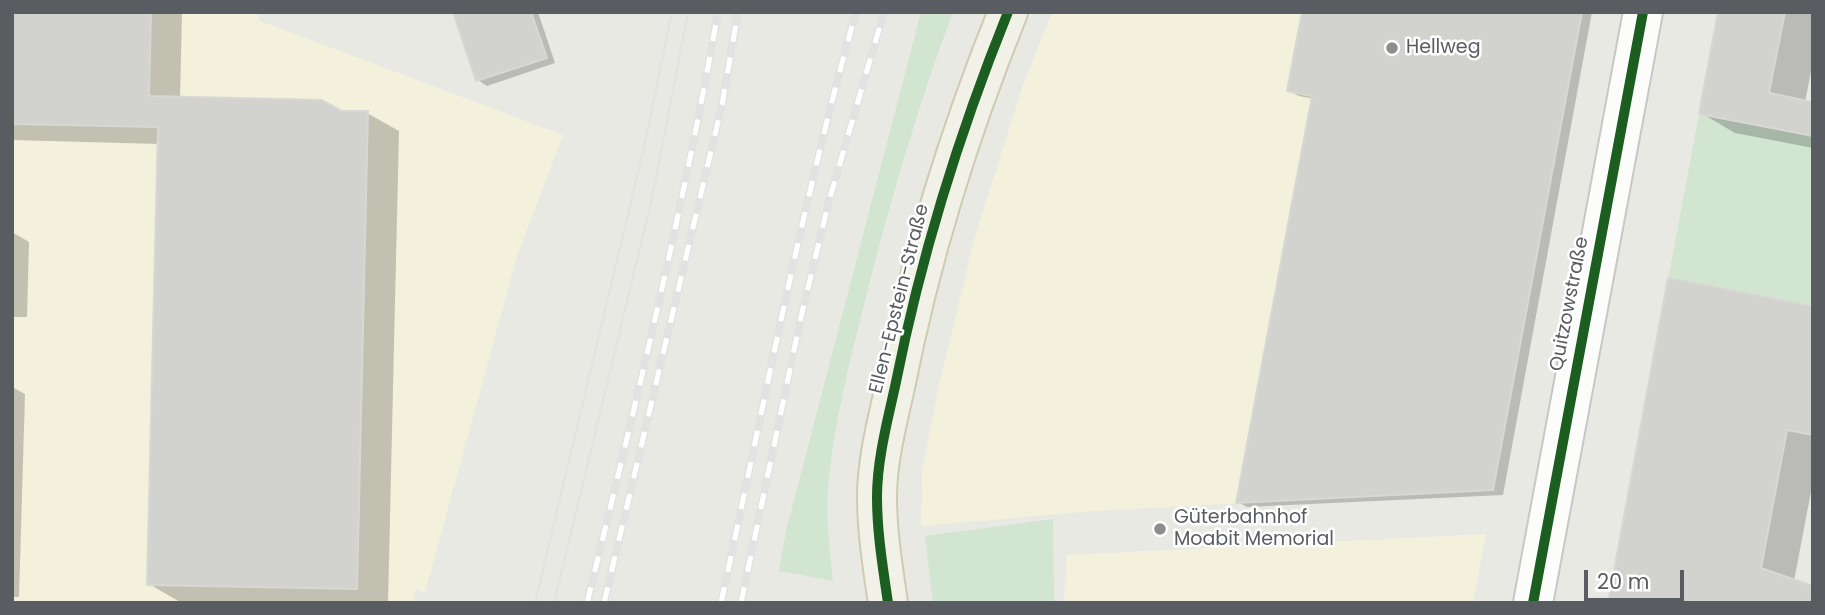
<!DOCTYPE html>
<meta charset="utf-8">
<style>
body{margin:0}
#map{position:relative;width:1825px;height:615px;overflow:hidden;background:#e9e9e4;font-family:Poppins,sans-serif}
canvas{display:block}
.frame{position:absolute;inset:0;border:14px solid #595c61;pointer-events:none}
.scale{position:absolute;left:1584px;top:570px;width:100px;height:32px;box-sizing:border-box;border:4px solid #595c61;border-top:0;padding-left:9px;font-size:21px;line-height:24px;white-space:nowrap;color:#595c61;-webkit-text-stroke:5px #fff;paint-order:stroke}
</style>
<div id="map">
<canvas width="1825" height="615"></canvas>
<div class="frame"></div>
<div class="scale">20 m</div>
</div>
<script>
const ctx = document.querySelector('canvas').getContext('2d');
ctx.lineJoin = 'round';
function fill(path, color) {
  ctx.fillStyle = color;
  ctx.fill(path, 'evenodd');
}
function strokePath(path, color, width, dash) {
  ctx.strokeStyle = color;
  ctx.lineWidth = width;
  ctx.lineCap = dash ? 'butt' : 'round';
  ctx.setLineDash(dash || []);
  ctx.stroke(path);
}
function drawText(font, color, halo, rows, align = 'center') {
  ctx.font = font + ' Poppins,sans-serif';
  ctx.lineWidth = 5;
  ctx.setLineDash([]);
  ctx.textBaseline = 'middle';
  ctx.strokeStyle = halo;
  ctx.fillStyle = color;
  for (const [text, x, y, turn = 0] of rows) {
    ctx.save();
    ctx.translate(x, y);
    ctx.rotate((+turn || 0) * Math.PI / 180);
    ctx.textAlign = isNaN(turn) ? turn : align;
    if (halo) ctx.strokeText(text, 0, 0);
    ctx.fillText(text, 0, 0);
    ctx.restore();
  }
}
fill(new Path2D(`
 M12 12H257L260 21 563 135 517 256 425 593 416 589 413 603H12Z
 M1052 12H1582L1493 490 1094 511 921 526 922 472 939 385 975 236 1022 88Z
 M1486 534 1473 603H1064L1067 555Z`), '#f3f0dc');
fill(new Path2D(`
 M921 12H953C918 106 890 201 866 297 850 360 833 426 828 491 826 521 830 551 833 581L779 571 786 531Z
 M1699 114 1813 136V305L1699 284 1668 280Z
 M1053 519 1054 603H933L925 536Z`), '#d1e5d1');
fill(new Path2D(`
 M12 12H182L180 99 367 113 399 131 388 603 180 602 149 584 159 144 12 140Z
 M455 12H538L555 63 487 86 478 80Z
 M1304 12H1592L1503 495 1247 507 1238 502 1314 99 1299 96 1289 91Z
 M1720 12H1813V61L1805 102 1813 103V148L1735 133 1701 113Z
 M12 232 29 242 27 317H12Z
 M1813 306V481L1794 581 1609 603Z
 M12 387 25 394 19 597H12Z`), '#0003');
const building = new Path2D(`
 M12 12H151L149 96 321 100 342 111H368L357 589 147 585 158 127 12 124Z
 M453 12H531L547 58 476 81Z
 M1302 12H1582L1493 490 1236 503 1312 96 1287 91Z
 M1718 12H1785L1769 93 1813 102V136L1699 114Z
 M1668 278 1813 306V435L1787 430 1761 568 1813 586V603H1608Z`);
fill(building, '#d2d2cf');
strokePath(building, '#d8d7d3', 2);
const minor = new Path2D(`
 M1533 603 1643 12`);
const major = new Path2D(`
 M888 603C883 568 877 533 877 497 877 459 888 419 896 382 921 256 960 131 1008 12`);
strokePath(minor, '#c6c7c6', 42);
strokePath(major, '#d0cab2', 42);
strokePath(minor, '#fcfcfb', 38);
strokePath(major, '#f1f1e7', 38);
strokePath(new Path2D(`
 M535 603 645 143 672 12
 M554 603 653 194 688 12`), '#e1e2e1', 2);
const rail = new Path2D(`
 M587 603C635 407 683 211 718 12
 M604 603 722 105 738 12
 M721 603C764 405 801 207 856 12
 M741 603 801 317 829 201 884 12`);
strokePath(rail, '#e1e2e1', 8);
strokePath(rail, '#fff', 5, [16]);
strokePath(new Path2D(`
 M888 603C883 568 877 533 877 497 877 459 888 419 896 382 921 256 960 131 1008 12
 M1533 603 1643 12`), '#1b5e20', 10);
for (const [x, y, r, color] of [
 [1392,48,7,"#8b8d8f"],
 [1160,529,7,"#8b8d8f"]
]) {
  const dot = new Path2D();
  dot.arc(x, y, r, 0, 2 * Math.PI);
  ctx.fillStyle = color;
  ctx.fill(dot);
  strokePath(dot, '#fff', 2.5);
}
drawText('19px', '#595c61', '#fff', [
 ["Hellweg",1406,48],
 ["Güterbahnhof",1174,518],
 ["Moabit Memorial",1174,540]
], 'left');
drawText('19px', '#595c61', '#fff', [
 ["Ellen-Epstein-Straße",900,299,-76],
 ["Quitzowstraße",1570,304,-79]
]);
</script>
